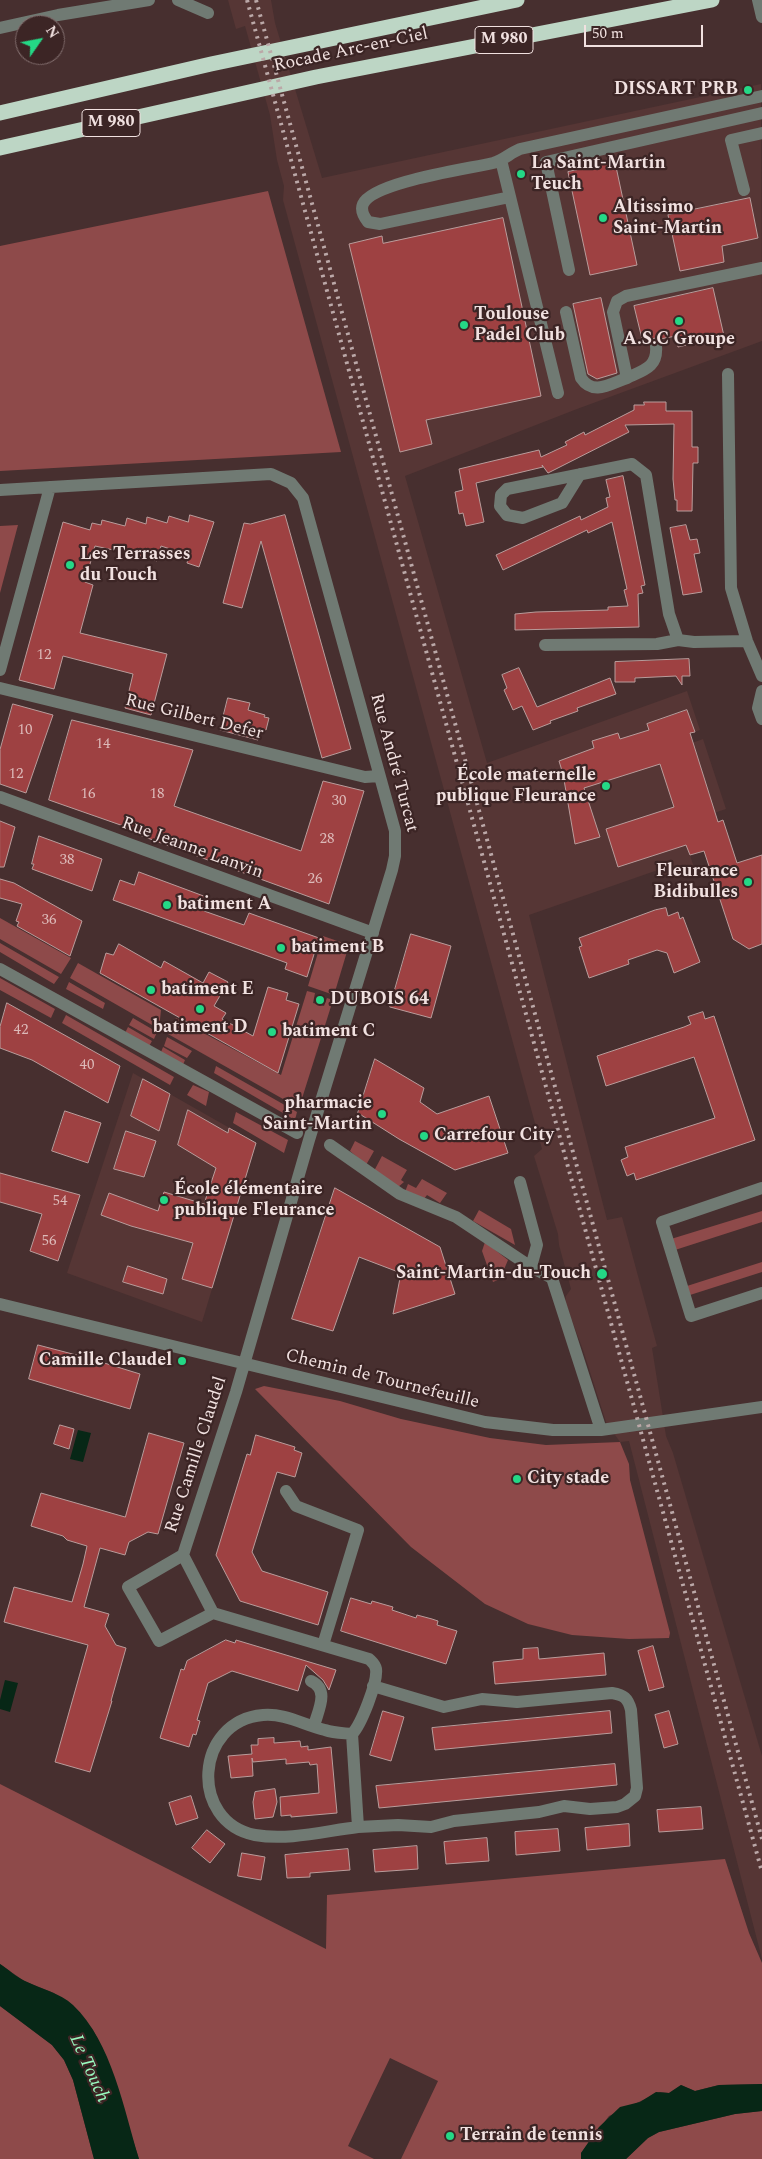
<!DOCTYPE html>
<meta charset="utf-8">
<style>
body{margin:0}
#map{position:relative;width:762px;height:2159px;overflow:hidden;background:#472f2f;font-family:Spectral,serif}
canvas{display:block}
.north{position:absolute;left:15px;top:15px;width:50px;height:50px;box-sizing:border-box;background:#3c2525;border:1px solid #847070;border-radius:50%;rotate:57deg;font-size:14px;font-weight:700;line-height:20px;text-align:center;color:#f1e1e0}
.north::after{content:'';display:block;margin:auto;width:18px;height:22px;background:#24d886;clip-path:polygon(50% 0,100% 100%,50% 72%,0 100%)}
.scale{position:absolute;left:584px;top:25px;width:119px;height:22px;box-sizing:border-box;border:2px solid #f1e1e0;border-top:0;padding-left:6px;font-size:15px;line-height:18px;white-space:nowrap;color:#f1e1e0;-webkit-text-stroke:4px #3c2525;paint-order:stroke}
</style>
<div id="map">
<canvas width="762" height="2159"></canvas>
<div class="north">N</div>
<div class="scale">50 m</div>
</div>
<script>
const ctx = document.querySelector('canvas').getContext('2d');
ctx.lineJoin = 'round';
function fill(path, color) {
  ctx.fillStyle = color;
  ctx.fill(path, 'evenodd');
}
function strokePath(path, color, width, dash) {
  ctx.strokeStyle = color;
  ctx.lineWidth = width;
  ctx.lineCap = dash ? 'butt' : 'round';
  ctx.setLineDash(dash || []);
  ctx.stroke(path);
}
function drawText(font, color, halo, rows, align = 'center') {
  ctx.font = font + ' Spectral,serif';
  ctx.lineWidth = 4.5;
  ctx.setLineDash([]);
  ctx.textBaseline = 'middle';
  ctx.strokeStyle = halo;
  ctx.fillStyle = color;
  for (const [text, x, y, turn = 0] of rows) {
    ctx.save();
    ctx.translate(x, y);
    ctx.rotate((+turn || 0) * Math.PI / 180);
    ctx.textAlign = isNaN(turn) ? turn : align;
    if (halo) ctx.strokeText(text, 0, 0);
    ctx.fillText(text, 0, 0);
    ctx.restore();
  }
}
fill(new Path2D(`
 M228 0H271L275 23 322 178 761 84 762 341 577 409 405 476 487 763 687 691 700 730 688 734 692 743 703 739 726 809 714 813 717 822 723 820 730 842 690 855 695 871 673 878 655 871 529 915 607 1220 622 1217 657 1346 652 1348 666 1436 673 1453 762 1756V1959L629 1441 620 1442 606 1422 583 1350 565 1302 566 1296 571 1289 559 1245 558 1234 534 1156 542 1149 283 200 284 186 277 160 270 115 245 26 236 29Z
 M133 1073 256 1143 202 1322 67 1273Z`), '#563635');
fill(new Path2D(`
 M268 191 341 452 0 471V246Z
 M18 525 0 593V526Z
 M0 918 71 958 61 974 0 939Z
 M323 936 349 945 334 995 308 986Z
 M0 943 59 977 54 984 0 952Z
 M78 963 161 1010 159 1029 70 978Z
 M0 978 55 1009 51 1018 0 990Z
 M69 982 105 1003 103 1009 66 989Z
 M307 991 315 993 313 1003 324 1006 327 998 333 1000 299 1108 168 1034 176 1018 281 1075Z
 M66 1015 174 1077 170 1085 62 1023Z
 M133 1018 157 1032 154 1039 129 1025Z
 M128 1027 152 1041 148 1048 125 1033Z
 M167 1037 192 1051 187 1058 164 1046Z
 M163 1047 185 1060 182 1067 160 1055Z
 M216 1066 297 1112 295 1120 214 1073Z
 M193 1085 209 1092 206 1106 187 1095Z
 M236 1112 288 1140 284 1153 233 1123Z
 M355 1141 374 1151 366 1165 350 1151Z
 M382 1156 407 1170 401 1180 404 1182 397 1188 374 1171Z
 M422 1179 447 1193 440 1203 427 1195 424 1199 405 1192 408 1184 416 1188Z
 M479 1210 511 1229 515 1245 473 1221Z
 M762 1211V1222L675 1250 671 1239Z
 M485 1242 508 1260 500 1279 493 1282 482 1251Z
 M762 1262V1272L690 1295 687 1286Z
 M264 1386 340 1401 401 1419 490 1438 546 1445 620 1442 629 1464 630 1480 670 1633 669 1638 629 1639 572 1635 528 1624 485 1604 411 1547 255 1389Z
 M0 1784 326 1949 327 1895 725 1859 749 1933 762 1963V2084L719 2085 695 2091 681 2085 669 2093 660 2092 609 2116 581 2153V2159H401L438 2081 390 2058 348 2146 374 2159H139L106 2056 93 2030 54 1993 24 1981 0 1964Z
 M0 2006 52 2045 64 2060 73 2080 94 2159H0Z
 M762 2111V2159H626L648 2138 659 2132 735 2114Z`), '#8e4a4a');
fill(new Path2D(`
 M78 1430 91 1433 83 1462 70 1459Z
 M5 1680 18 1683 10 1712 0 1709V1700Z
 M0 1964C8 1969 16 1977 25 1981 41 1989 60 1993 73 2005 112 2042 124 2110 139 2159H94L73 2080 64 2060 52 2045 0 2006Z
 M762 2084V2111L735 2114 659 2132 648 2138 626 2159H581V2153L599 2127 620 2107 640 2102 656 2092 669 2093 681 2085 695 2091 719 2085Z`), '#072716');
const building = new Path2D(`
 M615 162 637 265 590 275 568 172Z
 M750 198 758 238 722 246 724 262 680 271 668 215Z
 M503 218 541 396 426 420 432 444 400 452 349 244 382 236 383 243Z
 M713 288 724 336 678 347 676 336 660 339 655 338 643 343 634 306Z
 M601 298 617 373 597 379 588 374 573 304Z
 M644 402H666V411H692V447H698V463H693L692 511H677V500H675L673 479 674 424 625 425 629 432 548 473 542 465 543 467 476 483 484 522 466 526 463 513 459 514 455 492 463 490 459 469 539 450 541 457 567 445 565 442 584 432 585 435 634 410V405H644Z
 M623 476 645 585 641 586 643 593 638 594 639 627 515 630V614L536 612 608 610V607L628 606 624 590 627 589 612 522 588 533 587 530 503 570 496 555 580 516 581 520 608 507 606 498 610 497 606 480Z
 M190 515 214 522 199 567 187 563 189 555 161 546 157 561 118 549V551L95 546 85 582 93 585 80 633 167 654 151 715 125 708 133 674 63 656 54 689 19 680 63 522 90 530 92 523 101 525 102 520 125 526 127 518 146 524 147 517 167 523 169 516 188 522Z
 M285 515 351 749 322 758 261 541 242 608 223 603 244 523 250 524Z
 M686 525 690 540 697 539 700 553 694 554 702 592 683 595 670 528Z
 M689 659 690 676H682V685L676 676 635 678V682H615V662Z
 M519 668 537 707 610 678 616 694 577 708 578 711 550 721 551 723 533 730 522 706 513 710 504 690 507 688 502 675Z
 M228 698 250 703 248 710 265 715 264 717 269 718 266 730 261 729 258 740 220 730Z
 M13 704 53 715 26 793 0 784V750Z
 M687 710 695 732 690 733 718 822 723 820 737 863 762 855V944L749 949 733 939 704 851 690 855 686 845 618 867 606 829 674 807 660 764 584 788 600 837 575 844 563 774 559 761 594 748 592 741 618 733 620 739 649 730 647 724Z
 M72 720 193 750 174 806 301 851 323 781 364 791 329 904 131 832 132 829 49 800Z
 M0 821 15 827 4 867H0Z
 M39 836 102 859 92 891 32 869 34 864H32Z
 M139 872 209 898 204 911 244 925 249 913 319 938 307 977 285 969 287 963 113 900 120 880 134 885Z
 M0 879 14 883 82 921 70 956 17 926 19 922 16 921 22 904 0 898Z
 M666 908 668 916 678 912 680 919 683 917 700 962 674 973 667 953 657 950 628 960 629 964 589 978 579 947 582 946 579 938 655 910Z
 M411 934 451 946 431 1018 390 1007Z
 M119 944 161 968 164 961 203 983 209 972 228 982 214 1006 226 1013 222 1019 253 1036 268 987 288 993 286 1000 299 1004 278 1073 100 973 106 953 113 955Z
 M7 1003 120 1066 108 1103 32 1060 0 1048V1027Z
 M703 1012 705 1019 714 1016 755 1140 636 1180 634 1173 627 1176 621 1160 628 1157 625 1147 715 1118 694 1057 606 1086 597 1056 684 1027 691 1024 688 1017Z
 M375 1059 424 1088 420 1102 437 1114 489 1096 508 1153 455 1170 399 1139 358 1113Z
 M143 1079 170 1094 159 1131 131 1116Z
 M188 1110 228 1133 229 1128 256 1143 212 1288 182 1279 193 1243 131 1226 101 1215 109 1193 158 1211 164 1192 204 1204 216 1168 178 1145Z
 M65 1111 101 1123 88 1163 52 1151Z
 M126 1131 156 1141 144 1177 114 1169Z
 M0 1173 80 1195 58 1261 30 1251 42 1214 0 1202Z
 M335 1188 440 1247 455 1294 393 1314 401 1273 359 1257 333 1331 292 1319Z
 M128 1266 167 1279 163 1294 123 1282Z
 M38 1345 88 1358 140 1374 130 1409 29 1379Z
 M60 1425 74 1429 69 1449 54 1444Z
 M149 1433 184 1443 158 1534 148 1532 129 1542 125 1555 100 1548 84 1607 109 1614 105 1626 116 1645 126 1648 111 1701H112L90 1772 55 1762 88 1645 4 1622 14 1587 72 1602 83 1564 87 1546 67 1540 63 1536 31 1526 41 1493 125 1517Z
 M256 1435 295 1447 294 1450 302 1453 295 1477 277 1472 252 1552 262 1571 328 1592 318 1625 240 1601 216 1555 247 1454 250 1455Z
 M351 1598 371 1604 372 1601 393 1607 392 1610 416 1618 417 1615 432 1619 438 1621 437 1625 457 1631 446 1664 341 1631Z
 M226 1640 235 1643 236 1640 336 1670 329 1690 323 1680 306 1665 298 1691 232 1671 208 1683 197 1720 200 1721 196 1735 193 1734 189 1747 160 1738 181 1669 184 1670 187 1661Z
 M653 1646 664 1687 649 1691 638 1651Z
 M538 1648 539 1659 604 1653 606 1675 495 1684 493 1662 523 1659V1649Z
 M383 1711 404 1717 391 1761 370 1755Z
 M610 1711 612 1733 435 1750 432 1728Z
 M669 1711 678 1744 664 1748 655 1715Z
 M274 1738V1743L300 1741 301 1747 308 1746V1750L331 1747 337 1813 291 1817V1815L281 1816 280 1797 319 1793 317 1764 310 1765 309 1762 286 1764V1759L253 1762 252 1758 253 1776 231 1778 228 1756 252 1754 251 1745H258V1739Z
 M615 1764 617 1785 379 1808 376 1786Z
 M275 1789 277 1802 273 1817 255 1819 253 1802 255 1792Z
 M191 1796 198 1818 176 1825 169 1803Z
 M701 1807 703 1829 659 1832 657 1810Z
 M629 1824 630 1846 587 1850 585 1828Z
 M558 1829 560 1851 516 1855 515 1832Z
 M207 1830 225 1844 210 1863 192 1848Z
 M487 1838 489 1861 446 1864 444 1842Z
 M417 1846 418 1869 375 1872 373 1850Z
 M348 1849 350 1870 310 1873V1877L287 1878 285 1855Z
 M242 1853 265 1857 261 1880 238 1876Z`);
fill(building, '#9e4142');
strokePath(building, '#b99c9b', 1);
strokePath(new Path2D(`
 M178 0 208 13
 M758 0 762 17
 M0 28 58 15 149 0
 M501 160 558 393
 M744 190 731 140 762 133
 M510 197 380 224 368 222C364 217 360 211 363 204 373 182 468 169 493 163 504 160 510 153 520 149L762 96
 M569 270 546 162 762 113
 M566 312 581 378C593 396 610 384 627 378L613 312 617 301 626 296 762 268
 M728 374 731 588 747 641 762 676
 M627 378C644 370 658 367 656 346
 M580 474 562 503 523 518 507 515 500 506 501 495 507 489 632 464 646 475 669 614 678 640
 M0 490 271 474 291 483 303 498 395 831V856L392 870 309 1140 236 1392 183 1555 128 1587 159 1641 213 1613 183 1555
 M545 645 657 644 678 640 694 642 747 641
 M0 670 50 487
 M0 688 365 777 379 776
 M762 691 758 708 762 719
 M0 797 373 933
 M0 969 297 1133
 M330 1145 400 1194 456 1217 531 1267
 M520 1182 537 1245 531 1267 552 1278 601 1430
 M762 1188 662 1222 691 1316 762 1293
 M0 1304 485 1422 553 1430H601L762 1407
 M286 1491 296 1506 358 1530 323 1645
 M213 1613 369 1659C372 1662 375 1664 376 1669 378 1682 361 1725 352 1734
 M311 1681C330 1690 318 1710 314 1726
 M352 1734 358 1827 398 1825 431 1827 454 1821 539 1812 564 1806 590 1809 617 1807 625 1804 635 1796 637 1788 631 1710C628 1698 624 1695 612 1693L517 1702 482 1699 444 1707 373 1686
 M352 1734C343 1733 334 1733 325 1730 304 1725 285 1713 263 1715 194 1721 189 1822 255 1835 288 1841 325 1831 358 1827`), '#707a73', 12);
strokePath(new Path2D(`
 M0 113 211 64 517 0
 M0 148 316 77 712 0`), '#bdd6c5', 15);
strokePath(new Path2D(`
 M247 0 762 1872
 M256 0 762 1839`), '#bba8a8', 4, [2.5, 5]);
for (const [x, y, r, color] of [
 [748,90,5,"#24d886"],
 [521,174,5,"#24d886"],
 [603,218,5,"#24d886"],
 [679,321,5,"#24d886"],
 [464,325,5,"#24d886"],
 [70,565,5,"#24d886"],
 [606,786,5,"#24d886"],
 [748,882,5,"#24d886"],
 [167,905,5,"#24d886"],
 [281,948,5,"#24d886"],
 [151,990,5,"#24d886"],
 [320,1000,5,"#24d886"],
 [200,1009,5,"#24d886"],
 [272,1032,5,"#24d886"],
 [382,1114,5,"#24d886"],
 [424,1136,5,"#24d886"],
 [164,1200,5,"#24d886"],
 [602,1274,6,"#24d886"],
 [182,1361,5,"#24d886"],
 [517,1479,5,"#24d886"],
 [450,2136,5,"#24d886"]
]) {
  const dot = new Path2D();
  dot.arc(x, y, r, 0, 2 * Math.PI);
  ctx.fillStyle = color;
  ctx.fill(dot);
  strokePath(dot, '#3c2525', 2);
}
drawText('15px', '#dcb9b8', null, [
 ["12",44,656],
 ["10",25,731],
 ["14",103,745],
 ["12",16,775],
 ["16",88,795],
 ["18",157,795],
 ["30",339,802],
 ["28",327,840],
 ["38",67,861],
 ["26",315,880],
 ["36",49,921],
 ["42",21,1031],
 ["40",87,1066],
 ["54",60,1202],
 ["56",49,1242]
]);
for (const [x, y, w] of [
 [504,40,58],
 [111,123,58]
]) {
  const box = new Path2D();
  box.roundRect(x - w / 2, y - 13.5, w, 27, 4);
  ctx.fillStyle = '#3c2525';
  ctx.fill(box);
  strokePath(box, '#f1e1e0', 1);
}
drawText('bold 16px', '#f1e1e0', null, [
 ["M 980",504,40],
 ["M 980",111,123]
]);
drawText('18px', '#f1e1e0', '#3c2525', [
 ["Rocade Arc-en-Ciel",351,51,-12],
 ["Rue Gilbert Defer",194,718,14],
 ["Rue André Turcat",393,763,75],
 ["Rue Jeanne Lanvin",192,849,20],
 ["Chemin de Tournefeuille",382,1380,14],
 ["Rue Camille Claudel",197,1455,-72]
]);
drawText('bold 18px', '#f1e1e0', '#3c2525', [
 ["DISSART PRB",738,90,"right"],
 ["La Saint-Martin",531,164],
 ["Teuch",531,185],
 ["Altissimo",613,208],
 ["Saint-Martin",613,229],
 ["Toulouse",474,315],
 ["Padel Club",474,336],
 ["A.S.C Groupe",679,340,"center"],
 ["Les Terrasses",80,555],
 ["du Touch",80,576],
 ["École maternelle",596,776,"right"],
 ["publique Fleurance",596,797,"right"],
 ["Fleurance",738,872,"right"],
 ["Bidibulles",738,893,"right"],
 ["batiment A",177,905],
 ["batiment B",291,948],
 ["batiment E",161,990],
 ["DUBOIS 64",330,1000],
 ["batiment D",200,1028,"center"],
 ["batiment C",282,1032],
 ["pharmacie",372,1104,"right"],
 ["Saint-Martin",372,1125,"right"],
 ["Carrefour City",434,1136],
 ["École élémentaire",174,1190],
 ["publique Fleurance",174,1211],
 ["Saint-Martin-du-Touch",591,1274,"right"],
 ["Camille Claudel",172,1361,"right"],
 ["City stade",527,1479],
 ["Terrain de tennis",460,2136]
], 'left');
drawText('italic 19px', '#99fabf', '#3c2525', [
 ["Le Touch",88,2069,66]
]);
</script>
